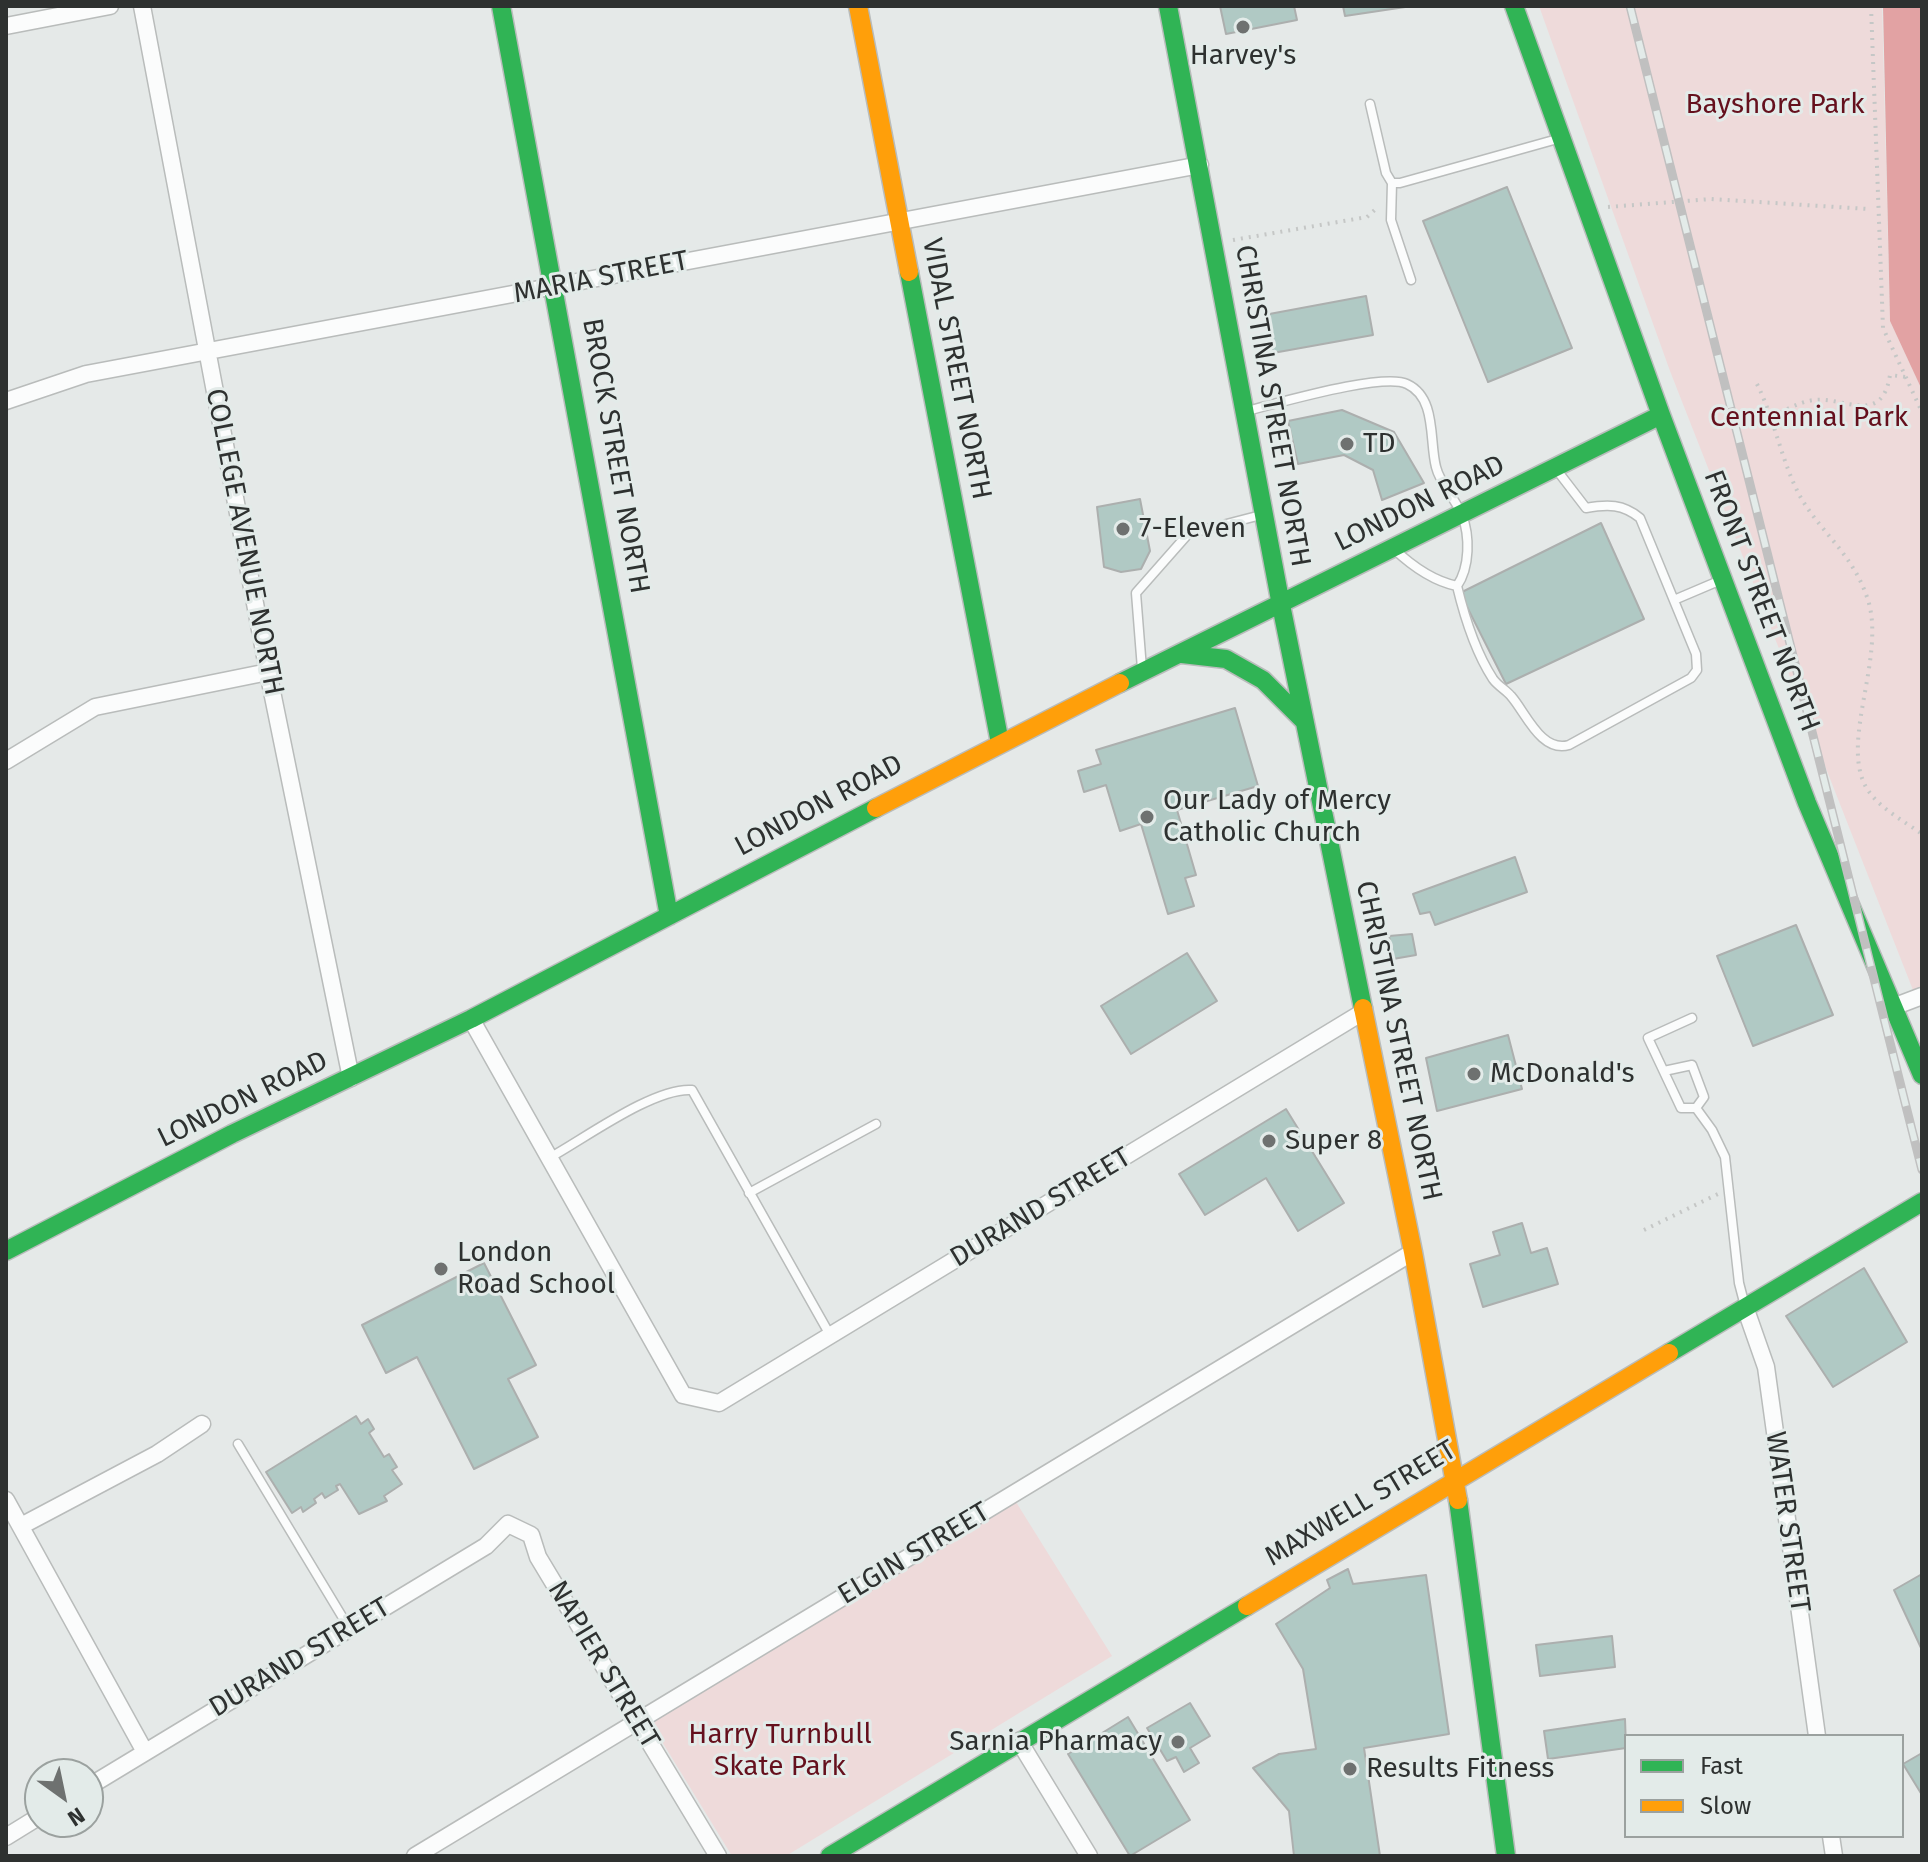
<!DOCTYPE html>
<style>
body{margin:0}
#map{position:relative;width:1928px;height:1862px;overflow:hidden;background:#e5e9e8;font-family:"Fira Sans",sans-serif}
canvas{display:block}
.frame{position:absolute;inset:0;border:8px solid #2e3130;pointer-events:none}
.legend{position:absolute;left:1624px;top:1734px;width:280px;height:104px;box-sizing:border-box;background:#e3ebe9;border:2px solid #9ba19f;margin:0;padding:10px 14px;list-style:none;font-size:24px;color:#2e3130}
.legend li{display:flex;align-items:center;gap:16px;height:40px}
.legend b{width:40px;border:2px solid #9ba19f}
.north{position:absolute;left:24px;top:1758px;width:80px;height:80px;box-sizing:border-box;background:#e3ebe9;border:2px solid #9ba19f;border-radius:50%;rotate:147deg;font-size:22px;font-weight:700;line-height:32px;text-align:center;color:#2e3130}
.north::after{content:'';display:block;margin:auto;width:28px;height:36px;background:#6e7170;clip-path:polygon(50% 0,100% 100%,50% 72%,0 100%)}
</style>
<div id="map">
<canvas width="1928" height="1862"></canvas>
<div class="frame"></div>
<ul class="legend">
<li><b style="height:10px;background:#30b455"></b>Fast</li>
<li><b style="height:10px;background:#ff9f0a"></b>Slow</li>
</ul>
<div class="north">N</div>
</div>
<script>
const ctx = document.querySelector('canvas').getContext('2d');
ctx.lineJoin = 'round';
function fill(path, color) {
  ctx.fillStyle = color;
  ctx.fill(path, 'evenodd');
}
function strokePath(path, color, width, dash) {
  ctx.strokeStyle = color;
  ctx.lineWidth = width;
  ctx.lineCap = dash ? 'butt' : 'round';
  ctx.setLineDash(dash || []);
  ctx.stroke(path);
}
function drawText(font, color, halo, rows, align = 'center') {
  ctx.font = font + ' "Fira Sans",sans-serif';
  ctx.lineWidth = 6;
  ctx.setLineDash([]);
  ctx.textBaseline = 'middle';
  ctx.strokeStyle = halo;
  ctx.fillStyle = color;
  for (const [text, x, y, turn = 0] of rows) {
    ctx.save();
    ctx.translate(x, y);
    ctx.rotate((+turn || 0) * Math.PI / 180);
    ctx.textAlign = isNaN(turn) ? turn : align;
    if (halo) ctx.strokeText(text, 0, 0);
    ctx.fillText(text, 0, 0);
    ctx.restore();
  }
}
fill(new Path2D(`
 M1539 6H1882L1890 321 1922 390V1013L1670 371Z
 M1016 1502 1112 1656 786 1856H732L650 1722Z`), '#eedada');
fill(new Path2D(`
 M1883 6H1922V390L1890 321Z`), '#e2a2a3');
const building = new Path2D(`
 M1220 6H1294L1297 20 1226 34Z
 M1343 6H1412L1345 16Z
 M1507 187 1572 348 1488 382 1423 221Z
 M1366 296 1373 335 1273 353 1264 315Z
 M1342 410 1394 432 1424 483 1382 500 1373 470 1344 455 1298 464 1288 421Z
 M1140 499 1150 551 1141 569 1121 572 1104 567 1097 507Z
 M1601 523 1644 619 1506 684 1460 593Z
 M1235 708 1258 786 1177 810 1196 875 1185 878 1194 906 1168 914 1141 824 1120 831 1106 785 1084 792 1078 771 1101 764 1096 750Z
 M1515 857 1527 892 1435 925 1430 912 1420 914 1413 894Z
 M1796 925 1833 1015 1753 1046 1717 956Z
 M1412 934 1416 955 1393 959 1389 936Z
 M1187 953 1217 1001 1131 1054 1101 1006Z
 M1508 1035 1522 1089 1437 1111 1426 1058Z
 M1286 1109 1344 1203 1298 1231 1266 1178 1205 1215 1179 1174Z
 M1522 1223 1531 1253 1547 1248 1558 1284 1483 1307 1470 1264 1500 1255 1493 1232Z
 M484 1263 536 1365 508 1379 538 1437 474 1469 417 1357 386 1373 362 1325Z
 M1864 1268 1907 1342 1833 1387 1786 1316Z
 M356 1416 361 1424 368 1419 374 1429 369 1433 384 1457 389 1454 397 1467 392 1470 402 1484 384 1496 387 1501 359 1514 340 1484 336 1486 338 1490 325 1498 322 1493 314 1499 316 1503 303 1512 301 1507 292 1513 266 1472Z
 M1348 1569 1353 1584 1426 1575 1449 1734 1364 1748 1380 1856H1294L1289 1811 1253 1768 1279 1754 1316 1749 1303 1669 1276 1624 1330 1588 1327 1580Z
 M1922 1574V1650L1894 1590Z
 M1612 1636 1615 1667 1540 1676 1536 1645Z
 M1190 1703 1210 1736 1190 1748 1199 1763 1184 1772 1176 1757 1167 1761 1147 1728Z
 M1128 1717 1190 1820 1130 1856 1068 1754Z
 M1625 1719 1626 1748 1548 1759 1544 1731Z
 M1922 1753V1795L1903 1764Z`);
fill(building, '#b0c9c4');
strokePath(building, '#acafae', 2);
const lane = new Path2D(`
 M1370 104 1386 173 1392 183H1400L1561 138
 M1392 183 1391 220 1411 280
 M1246 411C1276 404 1383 372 1407 384 1437 398 1429 440 1436 467 1440 484 1455 498 1462 515 1470 536 1470 567 1457 586 1433 581 1412 566 1394 549
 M1457 586C1464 615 1476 653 1493 679 1498 686 1506 690 1511 696 1526 713 1541 753 1569 745L1691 678 1697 670 1696 654 1640 518C1623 504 1608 504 1586 508L1556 469
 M1674 600 1721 580
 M1142 669 1136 593 1188 534 1261 515
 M1692 1018 1648 1038 1681 1108H1696L1712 1130 1725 1157 1739 1283 1745 1306
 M1664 1071 1692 1065 1704 1097 1696 1108
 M549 1158C584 1139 654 1087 692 1090L830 1335
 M749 1193 876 1124
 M238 1444 349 1628`);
const street = new Path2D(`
 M142 6 268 672 351 1078
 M6 26 110 6
 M6 401 86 374 1200 165
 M6 761 95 707 268 672
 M1893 1007 1922 996
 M471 1019 683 1395 719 1403 1363 1012
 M1746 1310 1766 1367 1817 1736
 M6 1500 145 1752
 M21 1526 157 1454 202 1424
 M1019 1741 1089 1856
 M88 1787 486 1546 508 1524 531 1535 538 1557 718 1856
 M1831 1836 1834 1856
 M6 1837 40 1816
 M415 1856 1413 1252`);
const fast = new Path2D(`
 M501 6 669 916
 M1168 6 1281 605 1363 1008
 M1514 6 1661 415 1807 803 1922 1075
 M909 272 1000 743
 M1182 654 1226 659 1263 680 1303 720
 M1120 683 1661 415
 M6 1251 232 1134 471 1019 876 808
 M1669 1353 1922 1202
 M1458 1500 1506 1856
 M830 1856 1247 1606`);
const slow = new Path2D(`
 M858 6 909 272
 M876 808 1120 683
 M1363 1008 1413 1252 1458 1500
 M1247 1606 1669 1353`);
strokePath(lane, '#b9bcbb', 11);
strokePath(street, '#b9bcbb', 19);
strokePath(fast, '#b9bcbb', 21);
strokePath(slow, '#b9bcbb', 21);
strokePath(new Path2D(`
 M1871 6 1883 328 1922 412
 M1608 207 1711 199 1868 209
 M1233 240 1367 217 1378 207
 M1757 384C1775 420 1782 464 1801 498 1823 535 1853 554 1868 600 1886 657 1840 741 1866 787 1877 807 1904 821 1922 834
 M1773 416C1786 410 1799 402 1814 400 1843 396 1882 427 1890 375L1906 377
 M1644 1230 1718 1194`), '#c5c7c6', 4, [2, 6]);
strokePath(lane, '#fbfcfc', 8);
strokePath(street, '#fbfcfc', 16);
strokePath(fast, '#30b455', 18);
strokePath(slow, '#ff9f0a', 18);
const rail = new Path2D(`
 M1630 6 1922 1170`);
strokePath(rail, '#c0c0c0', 9);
strokePath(rail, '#e3ebe9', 6, [18]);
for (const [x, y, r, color] of [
 [1243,27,8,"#6e7170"],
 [1347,444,8,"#6e7170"],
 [1123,529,8,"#6e7170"],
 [1147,817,8,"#6e7170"],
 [1474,1074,8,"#6e7170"],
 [1269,1141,8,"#6e7170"],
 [441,1269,8,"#6e7170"],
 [1178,1742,8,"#6e7170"],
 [1350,1769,8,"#6e7170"]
]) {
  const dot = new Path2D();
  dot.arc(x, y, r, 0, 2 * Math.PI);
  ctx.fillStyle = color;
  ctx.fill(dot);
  strokePath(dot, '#e3ebe9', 3);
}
drawText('28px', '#2e3130', '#e3ebe9', [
 ["Harvey's",1243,56,"center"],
 ["TD",1363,444],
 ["7-Eleven",1139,529],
 ["Our Lady of Mercy",1163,801],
 ["Catholic Church",1163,833],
 ["McDonald's",1490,1074],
 ["Super 8",1285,1141],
 ["London",457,1253],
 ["Road School",457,1285],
 ["Sarnia Pharmacy",1162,1742,"right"],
 ["Results Fitness",1366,1769]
], 'left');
drawText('28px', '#65101d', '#e3ebe9', [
 ["Bayshore Park",1775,105],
 ["Centennial Park",1809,418],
 ["Harry Turnbull",780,1735],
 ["Skate Park",780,1767]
]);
drawText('28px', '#2e3130', '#e3ebe9', [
 ["MARIA STREET",601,278,-11],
 ["VIDAL STREET NORTH",956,369,79],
 ["CHRISTINA STREET NORTH",1272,406,80],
 ["BROCK STREET NORTH",615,456,80],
 ["LONDON ROAD",1420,504,-26],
 ["COLLEGE AVENUE NORTH",244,542,79],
 ["FRONT STREET NORTH",1761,601,69],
 ["LONDON ROAD",819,806,-28],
 ["CHRISTINA STREET NORTH",1398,1041,78],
 ["LONDON ROAD",243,1100,-26],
 ["DURAND STREET",1041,1208,-31],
 ["MAXWELL STREET",1361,1504,-31],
 ["WATER STREET",1787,1522,82],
 ["ELGIN STREET",914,1554,-31],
 ["DURAND STREET",300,1658,-31],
 ["NAPIER STREET",603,1665,59]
]);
</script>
